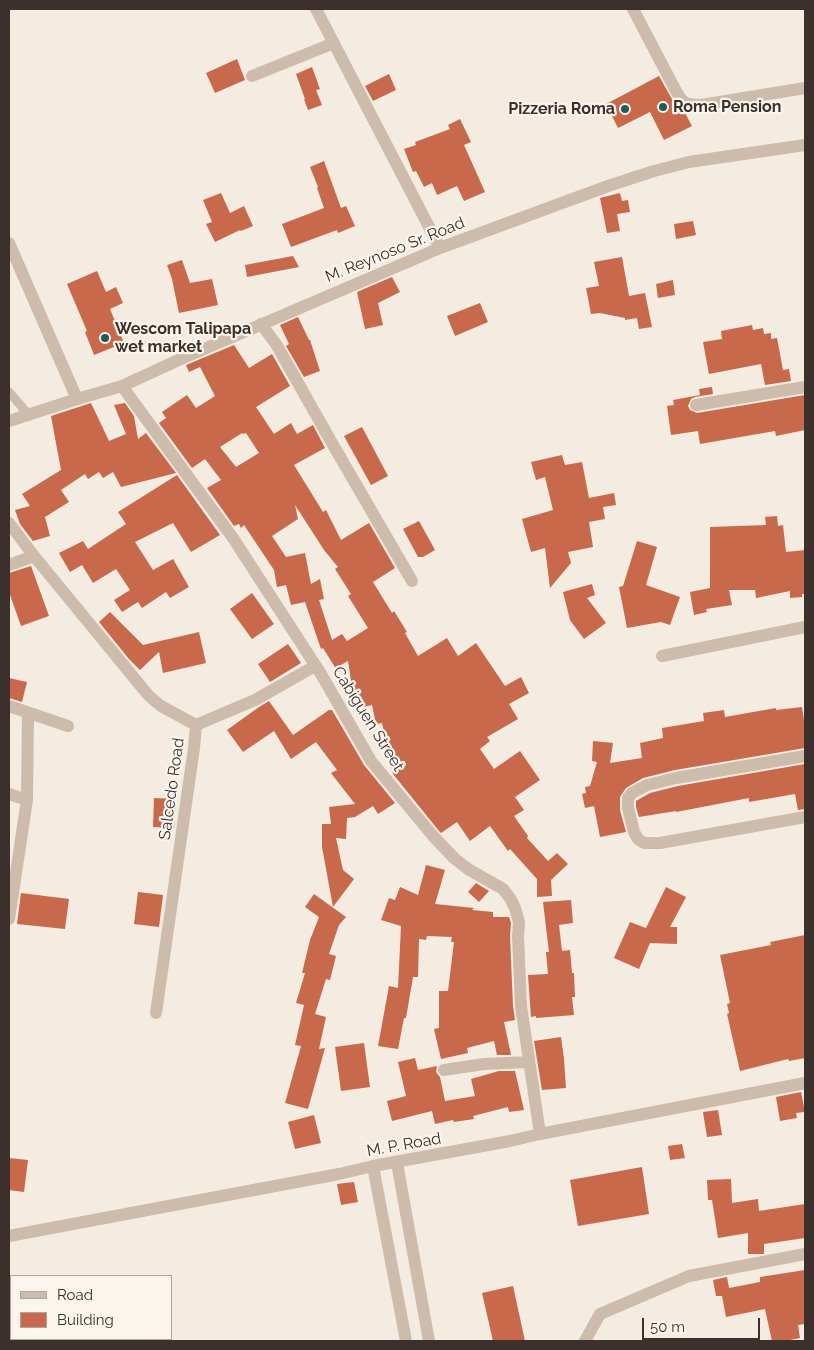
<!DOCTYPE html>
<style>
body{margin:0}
#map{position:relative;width:814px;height:1350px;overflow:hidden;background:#f4ebe1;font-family:Raleway,sans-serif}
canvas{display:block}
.frame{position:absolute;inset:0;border:10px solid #3b302b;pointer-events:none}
.legend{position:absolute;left:10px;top:1275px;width:162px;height:65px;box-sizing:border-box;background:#fbf5ee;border:1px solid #aea6a0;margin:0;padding:6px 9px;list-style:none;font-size:15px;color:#3b302b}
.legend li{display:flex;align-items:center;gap:10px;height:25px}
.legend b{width:25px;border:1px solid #aea6a0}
.scale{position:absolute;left:642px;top:1318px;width:118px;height:22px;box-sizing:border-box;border:2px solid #3b302b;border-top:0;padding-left:6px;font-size:15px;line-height:18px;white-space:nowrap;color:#3b302b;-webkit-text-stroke:4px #fbf5ee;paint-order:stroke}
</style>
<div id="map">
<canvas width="814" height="1350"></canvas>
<div class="frame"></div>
<ul class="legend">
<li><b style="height:6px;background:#cdbbac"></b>Road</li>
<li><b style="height:14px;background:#c8694b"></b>Building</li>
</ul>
<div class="scale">50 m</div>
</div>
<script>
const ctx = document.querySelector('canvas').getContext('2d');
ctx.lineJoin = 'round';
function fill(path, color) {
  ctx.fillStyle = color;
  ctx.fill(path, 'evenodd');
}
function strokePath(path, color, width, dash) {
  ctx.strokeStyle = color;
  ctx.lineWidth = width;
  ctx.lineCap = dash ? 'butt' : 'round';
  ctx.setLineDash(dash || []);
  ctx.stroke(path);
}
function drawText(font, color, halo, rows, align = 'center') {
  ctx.font = font + ' Raleway,sans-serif';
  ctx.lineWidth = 4.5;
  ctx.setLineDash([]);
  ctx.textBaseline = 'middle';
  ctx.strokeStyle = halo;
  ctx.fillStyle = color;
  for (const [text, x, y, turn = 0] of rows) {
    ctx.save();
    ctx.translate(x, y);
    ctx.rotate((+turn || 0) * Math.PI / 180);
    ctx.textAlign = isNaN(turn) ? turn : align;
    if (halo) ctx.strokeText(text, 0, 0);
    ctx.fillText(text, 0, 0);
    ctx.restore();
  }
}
fill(new Path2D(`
 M237 59 245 80 215 93 206 73Z
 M312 67 320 89 316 90 322 105 308 110 304 99H305L296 74Z
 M389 74 396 90 373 101 365 86Z
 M659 76 672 99 677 107 684 111 692 126 664 140 650 112 618 128 606 104Z
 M460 119 471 142 464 145 485 192 464 201 457 186 437 195 432 183 424 187 416 171 413 172 404 149 416 145 415 142 450 129 448 125Z
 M324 161 341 208 346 206 355 226 338 233 337 230 291 247 282 224 324 208 317 188 318 187 310 167Z
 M221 193 230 213 244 206 253 226 241 231 240 230 215 242 206 224 212 222 203 200Z
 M620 193 622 201 628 200 630 212 617 214 620 231 607 233 600 198Z
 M693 221 696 235 676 239 674 224Z
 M293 256 299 267 247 277 245 265Z
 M622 257 629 296 645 293 652 327 639 329 637 318 625 320V318L600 313 591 314 586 288 599 286 594 262Z
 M182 260 190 283 212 279 218 305 179 313 172 279 167 265Z
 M97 271 106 292 116 287 123 303 110 309 124 343 94 355 85 332 87 331 67 284Z
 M392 277 400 292 378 303 383 325 365 329 357 292Z
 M673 280 675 295 658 298 656 284Z
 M480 303 488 322 455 336 447 316Z
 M298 317 309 340H310L320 371 304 377 286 346 289 344 280 325Z
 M752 325 753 330 763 328 764 334 771 333V339L777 338 783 370 789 369 791 381 765 385 761 364 709 374 703 342 722 339 721 331Z
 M234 345 249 368 272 354 290 386 256 407 274 434 291 423 297 434 313 425 325 448 294 465 323 512 326 510 341 540 369 523 395 568 373 582 392 613 394 611 407 632 405 633 418 656 447 638 458 656 476 643 505 686 521 677 529 693 509 704 518 719 487 737 490 741 480 749 494 769 520 751 540 780 515 797 524 810 514 816 528 836 527 838 548 861 557 853 568 864 551 880 552 896 537 897V879L510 849 508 851 490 826 470 841 457 822 441 833 439 831 393 774 382 723 376 724 372 705 359 708 356 693H353L348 661 341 665 343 670 338 672 323 648 321 649 305 602 291 605 286 585 277 587 274 570 244 525 241 528 239 524 234 526 207 488 221 480 205 459 192 468 159 423 166 418 162 412 187 395 196 408 215 396 200 367 189 372 186 365ZM242 433 243 434 246 433 259 453 236 467 220 447ZM295 505 324 550 338 567 335 569 351 594 348 596 368 628 347 641 342 634 332 640 319 600 324 599 320 579 311 584 305 553 286 557 272 536 298 519Z
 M712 387 713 394 695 397 691 399 688 406 690 410 697 413 805 395V430L776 436 775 431 700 444 698 431 671 435 667 406 674 405 673 400 700 395 699 389Z
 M91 403 109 441 126 434 114 405 125 403 134 416 138 439 146 433 176 473 121 487 113 472 103 478 99 472 88 479 85 474 61 490 69 502 45 517 50 536 33 541 20 524 15 510 30 506 22 494 61 470 51 416Z
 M362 427 388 476 371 485 344 436Z
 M562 455 565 465 582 462 589 498 614 493 616 505 603 507 605 519 589 522 593 547 568 552 571 563 550 588 545 548 531 552 522 519 553 510 545 477 536 480 531 462Z
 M177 475 220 535 191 552 173 523 135 542 153 570 173 559 189 587 170 598 166 592 142 608 138 602 122 612 114 600 130 590 116 569 93 583 82 565 70 572 59 553 83 541 88 549 126 524 118 512Z
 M777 516 778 526 783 525 786 552 805 550V594H802V597L790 598V591L756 598 755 590H729L732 605 706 609 707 612 694 615 690 592 710 588V527L766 525 765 517Z
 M419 521 435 550 423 557H418L403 529Z
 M637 541 657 547 646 585 680 597 670 625 661 622 627 628 619 587 623 586Z
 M31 566 49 616 21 626 9 592V573Z
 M592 584 595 595 587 598 606 623 584 639 570 620 563 592Z
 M252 593 274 624 252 639 230 609Z
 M110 612 143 645 199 632 206 663 163 673 159 652 140 670 129 659 99 622Z
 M288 644 301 663 270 682 258 664Z
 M9 678 27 682 22 702 9 698Z
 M269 701 293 735 329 710H332L364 765 395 803 378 814 373 806 355 817 347 818 346 839 336 838 343 870 354 879 333 907 322 847V824H331L329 807 355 804 331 773 337 770 316 742 291 759 274 731 243 752 227 730 259 707Z
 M802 707 805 727V748L675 770 643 778 626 788 620 797V810L626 832 600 837 594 806 585 808 582 794 586 793 585 787 590 786 597 762 592 761 593 741 613 743 610 763 642 758 640 743 663 738 662 728 704 721 703 713 724 710 725 717 776 708V710Z
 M805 764V809L798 810 795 794 749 802V798L676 812V811L639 817 636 807V801L650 793 678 786Z
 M154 798 176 799 174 828 153 827Z
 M426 865 445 870 435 904 474 908 472 910 493 912V917H509L511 923 510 936 513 1006 515 1020 504 1022 511 1055H497L494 1041 467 1048 468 1053 441 1059 434 1029 439 1028V991H448L454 942H451L452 937 427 936 426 940 419 939 418 977H413L406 1018H404L398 1049 378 1046 389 986 398 988 401 926 381 920 389 898 395 900 400 887 418 895Z
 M476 883 489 891 479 902 468 892Z
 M666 887 686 897 670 927H677V944L650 943 639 969 614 958 630 922 646 928Z
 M138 892 163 895 159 927 134 924Z
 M21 893 69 899 65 929 17 924Z
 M314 894 346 917 339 925 329 954 336 956 330 980 326 979 315 1014 326 1017 319 1049 325 1048 308 1109 285 1103 301 1046 295 1045 304 1005 296 1003 305 973H302L310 940 319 917 305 907Z
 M571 900 573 923 559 925 562 951 570 950 572 973H574L575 997H572L574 1015 536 1018V1016L531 1017 528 975 548 974 546 952H549L543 902Z
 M805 935V1058L789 1061 788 1059 740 1071 727 1014 729 1013 727 1004 730 1003 720 955 771 945 770 942Z
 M561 1037 564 1059 566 1088 542 1090 534 1041Z
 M364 1043 370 1087 341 1091 335 1047Z
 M415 1058 418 1070 437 1066 436 1072 440 1077 445 1101 475 1096 471 1079 499 1071H515L524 1110 509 1112 508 1107 473 1116 474 1119 454 1122 453 1120 435 1124 432 1111 392 1121 387 1101 406 1096 398 1062Z
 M801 1092 805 1112 796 1113 797 1118 780 1121 776 1097Z
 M718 1110 722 1135 707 1137 703 1112Z
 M314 1115 321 1143 295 1149 288 1122Z
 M682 1144 685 1158 670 1160 668 1146Z
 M9 1158 28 1160 24 1192 9 1190Z
 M642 1167 649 1214 578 1226 570 1180Z
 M731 1179 732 1203 758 1199 759 1211 805 1204V1238L764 1244V1254H748V1233L718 1238 712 1200H708L707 1180Z
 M354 1182 358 1202 341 1205 337 1184Z
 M805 1270V1324L798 1325 800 1338 785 1341H772L765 1309 726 1317 722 1296H716L713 1280 727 1277 729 1288 760 1282V1277Z
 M513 1286 525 1341H493L482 1293Z`), '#c8694b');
strokePath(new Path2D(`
 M9 392 29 415`), '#cdbbac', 9);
strokePath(new Path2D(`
 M316 9 440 248
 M633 9 676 91C683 104 687 105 701 105L805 88
 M252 76 334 43
 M9 243 77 399
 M261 324 276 344 332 443 412 581
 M122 386 233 538 321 674 371 761 433 836 454 858 468 869 503 889 510 898 515 908 519 922 518 936 521 1006 540 1134
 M696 405 805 387
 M9 523 34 556 149 696 161 706 196 725 194 748 156 1013
 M9 565 34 556
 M662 656 805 627
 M9 706 68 726
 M196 725 255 700 315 666
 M805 756 676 778 647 785 632 793 628 798V808L634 832 638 839 644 843H660L805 817
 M9 794 27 800
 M9 919 27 800 28 713
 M444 1070 484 1064 529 1062
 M397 1163 429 1341
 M373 1166 406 1341
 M9 1236 339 1174 373 1166 510 1141 540 1134 597 1123 805 1083
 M585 1341 600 1314 689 1276 805 1254`), '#cdbbac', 12);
strokePath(new Path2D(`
 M9 421 77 399 122 386 183 358 440 248 608 186 654 171 689 162 805 145`), '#cdbbac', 12);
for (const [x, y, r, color] of [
 [663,107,5,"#1f5a5e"],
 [625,109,5,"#1f5a5e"],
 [105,338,5,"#1f5a5e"]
]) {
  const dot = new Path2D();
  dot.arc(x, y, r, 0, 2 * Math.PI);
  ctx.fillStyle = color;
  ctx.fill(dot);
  strokePath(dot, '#fbf5ee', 2);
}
drawText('bold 16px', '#3b302b', '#fbf5ee', [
 ["Roma Pension",673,107],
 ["Pizzeria Roma",615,109,"right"],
 ["Wescom Talipapa",115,329],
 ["wet market",115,347]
], 'left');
drawText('16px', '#3b302b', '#fbf5ee', [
 ["M. Reynoso Sr. Road",395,250,-22],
 ["Cabiguen Street",368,719,58],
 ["Salcedo Road",172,789,-82],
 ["M. P. Road",404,1145,-10]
]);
</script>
